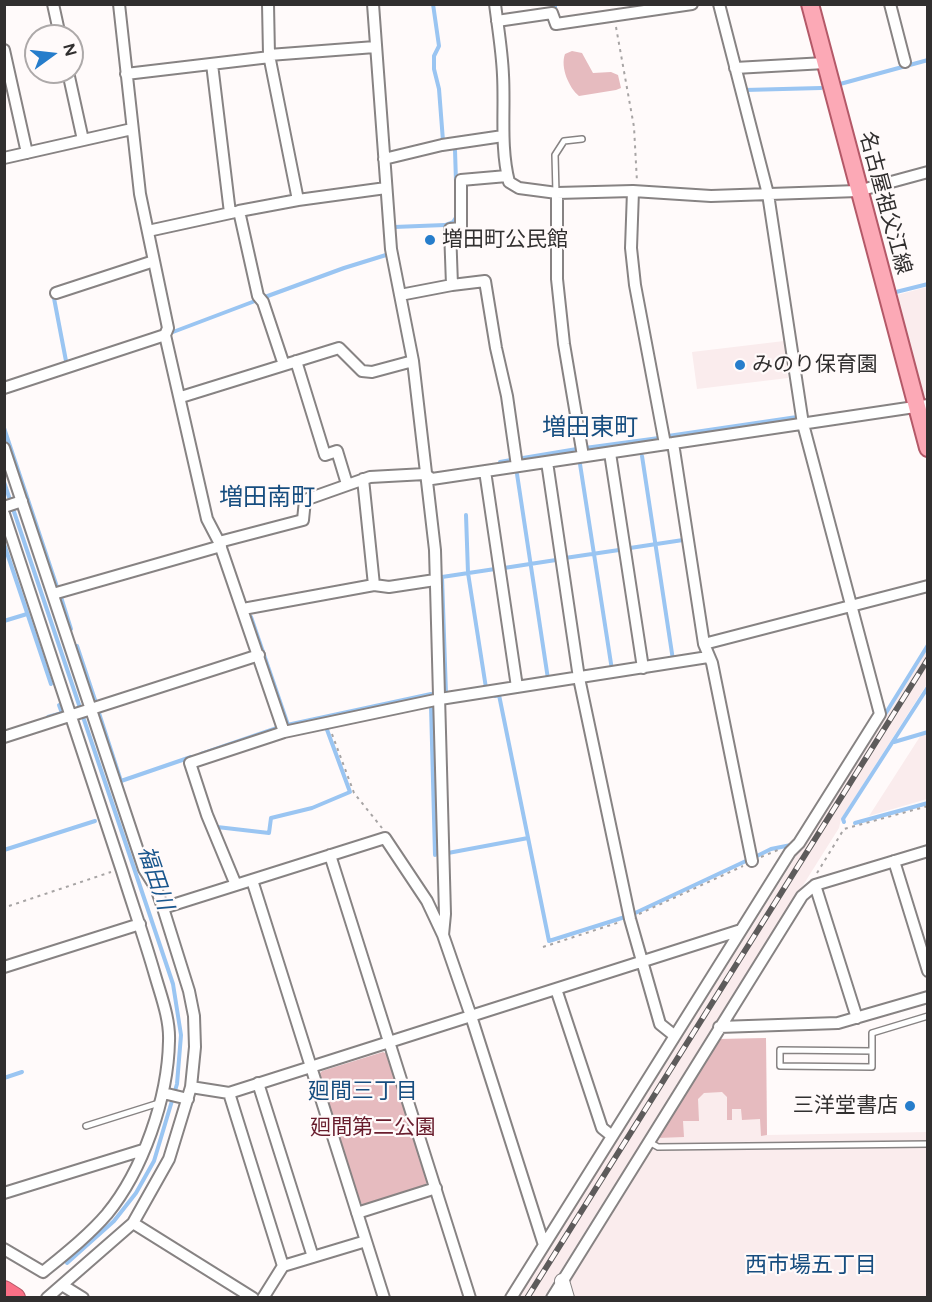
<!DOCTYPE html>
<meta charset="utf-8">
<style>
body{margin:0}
#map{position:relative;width:932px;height:1302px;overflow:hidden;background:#fffafa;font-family:Figtree,sans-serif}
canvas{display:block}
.frame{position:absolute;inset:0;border:6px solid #312f2f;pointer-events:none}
.north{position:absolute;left:24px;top:24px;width:60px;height:60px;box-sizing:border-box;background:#fffafa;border:2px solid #ada9a9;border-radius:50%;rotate:75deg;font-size:16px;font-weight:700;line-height:24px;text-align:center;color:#312f2f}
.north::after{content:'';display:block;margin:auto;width:21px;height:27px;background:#267dcb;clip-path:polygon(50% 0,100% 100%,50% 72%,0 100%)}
</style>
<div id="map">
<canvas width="932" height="1302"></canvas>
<div class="frame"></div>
<div class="north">N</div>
</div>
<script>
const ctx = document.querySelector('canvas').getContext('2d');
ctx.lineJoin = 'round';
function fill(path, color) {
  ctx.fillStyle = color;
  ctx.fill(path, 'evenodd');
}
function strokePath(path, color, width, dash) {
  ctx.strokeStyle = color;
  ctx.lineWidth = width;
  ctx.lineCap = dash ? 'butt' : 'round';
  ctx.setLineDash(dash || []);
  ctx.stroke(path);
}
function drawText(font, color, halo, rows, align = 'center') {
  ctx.font = font + ' Figtree,"Noto Sans JP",sans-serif';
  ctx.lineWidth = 4.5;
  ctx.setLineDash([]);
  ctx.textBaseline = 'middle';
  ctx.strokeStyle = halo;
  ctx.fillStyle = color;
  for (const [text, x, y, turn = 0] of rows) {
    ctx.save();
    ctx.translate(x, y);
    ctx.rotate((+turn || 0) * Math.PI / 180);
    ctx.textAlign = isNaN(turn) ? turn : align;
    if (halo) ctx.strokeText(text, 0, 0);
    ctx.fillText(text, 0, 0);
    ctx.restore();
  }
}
fill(new Path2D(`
 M927 287V401H925L897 295Z
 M784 341 788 378 697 389 692 352Z
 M927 648V684L841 819 839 828 544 1297 518 1298Z
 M927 733V799L869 816 921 735Z
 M766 1038 767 1135 927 1132V1297H574L569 1280 719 1039Z`), '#faeced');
fill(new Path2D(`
 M572 51 582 53 593 73 611 72 618 75 621 88 616 90 579 96C569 88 560 67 565 54Z
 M766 1038 767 1135 761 1136 760 1119 742 1120 741 1109H732V1120H727V1097L722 1092 704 1093 698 1099 699 1121H683L684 1137 657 1138 719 1039Z
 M383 1052 388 1054 428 1181 425 1185 364 1205 359 1202 318 1075 322 1071Z`), '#e6bbbf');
strokePath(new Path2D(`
 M433 4 439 46 434 56V69L439 89 443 141
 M555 4V9
 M840 84 928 60
 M745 90 821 88
 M455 150 456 182
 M394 227 445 225 453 222 457 216
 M896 292 928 284
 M53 293 66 361
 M265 297 344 268 386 255
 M173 332 255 301
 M4 428 57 587
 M668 436 797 417V414
 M585 448 659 438
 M642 456 673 660
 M523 458 577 449
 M500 462 511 460
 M580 464 612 670
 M517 474 548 679
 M4 482 173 984 181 1035 177 1084 154 1161 136 1193 114 1221 67 1263
 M466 515 468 573 486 688
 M4 544 51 684
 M630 548 683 540
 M565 558 619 550
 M504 568 556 560
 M61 597 71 629
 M251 617 288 725
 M4 621 27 614
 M77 646 96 703
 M446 694 442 577 495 569
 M495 696 499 695 549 941 625 917
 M431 706 435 855
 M99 713 121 781 191 757
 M884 716 928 645
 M48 717 62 713 59 705
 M287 725 431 694
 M894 742 928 732
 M201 754 277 728
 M844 822 843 819 928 687
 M855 823 928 803
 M217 827 269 833 271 818 312 808 350 792 326 727
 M4 850 95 821
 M448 853 528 838
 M755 857 771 849 791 845
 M633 914 748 860
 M4 1078 22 1072`), '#9ac5f2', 4);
const service = new Path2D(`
 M556 193 555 155 564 141 582 139
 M872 1051 780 1050V1066L872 1067V1033L928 1016
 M86 1126 159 1103
 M649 1142 658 1147 928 1144`);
const minor = new Path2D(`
 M53 4 60 36
 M119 4 140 194 168 328 165 335 207 519 219 542 284 732 440 699 708 657
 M268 4 269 55 298 200 239 211 258 296 263 302 284 365
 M373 4 391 249 413 361 435 550 445 914 443 935
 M495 4C498 28 502 51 503 75 505 110 500 147 509 182L519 188 557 193 633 191 711 196 858 191 928 172
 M890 4 905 62
 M497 21 552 13 556 24 692 4
 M4 50 27 153
 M269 55 375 47
 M212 64 230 213
 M735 68 825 63
 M68 72 83 140
 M126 74 270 57
 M4 158 132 129
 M384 159 442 145 503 136
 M633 191 631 248 635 285 665 444
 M557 193V279L564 344 583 456
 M298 200 386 188
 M148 231 235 212
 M452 285 450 229 461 228V180L507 176
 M56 293 154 261
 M400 295 452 285 485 281 496 348 507 396 517 466
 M296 361 325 455 337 451 347 484
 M4 388 165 335
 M181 397 339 348 362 371 372 372 413 361
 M673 443 704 644 712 663 752 861
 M4 448 144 869 156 888 163 908
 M610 453 643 668
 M547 462 579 678 630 919 660 1024 675 1036
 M485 471 517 687
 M363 479 374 585
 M4 507 22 501
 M4 514C44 633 82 752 122 871 133 906 145 940 155 975 161 996 170 1019 169 1041 168 1098 143 1170 107 1214 89 1235 65 1254 43 1272L4 1249
 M219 542 303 520 305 500 370 477 425 474 432 479 928 405
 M53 594 221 546
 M243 609 374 585 389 587 435 580
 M704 644 928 586
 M4 737 259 655
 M330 855 470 1298
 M894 861 928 971
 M252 880 384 1298
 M236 885 207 815 190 763 284 732
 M815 885 857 1018
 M4 967 140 924
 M556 989 602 1128 612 1136
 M719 1027 838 1023 928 997
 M258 1083 313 1257
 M191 1087 229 1093 741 930
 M163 1093 188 1099
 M229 1093 283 1266 263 1298
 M4 1193 143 1150
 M357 1213 436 1188
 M133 1223 253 1298
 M283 1266 366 1241
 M62 1285 83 1298
 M47 1298 133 1223 169 1159 191 1087 195 1047 194 1016 189 991 163 908 385 838 427 901 443 935 471 1016 544 1245
 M511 1298 790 852 799 843 880 714 803 424 768 194 719 4
 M552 1298 802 896 815 885 928 851`);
const tertiary = new Path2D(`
 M562 1281 567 1298`);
const primary = new Path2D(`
 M810 4 928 448`);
const motorway = new Path2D(`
 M4 1291 15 1298`);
strokePath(service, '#878383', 8);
strokePath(minor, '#878383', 14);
strokePath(tertiary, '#878383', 16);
strokePath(primary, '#b45968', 20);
strokePath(motorway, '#b45968', 22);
strokePath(new Path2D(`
 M616 27 634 127 637 182
 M332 734 354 793 382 828
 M761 857 778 850
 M817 873 844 829 928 806
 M9 906 111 872
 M639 914 743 866
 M543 947 620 922`), '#a7a4a4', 2, [3, 4.5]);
strokePath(service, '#fff', 5);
strokePath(minor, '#fff', 10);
strokePath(tertiary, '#fff', 14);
strokePath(primary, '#fca9b6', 16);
strokePath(motorway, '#fa7086', 20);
const rail = new Path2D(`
 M527 1298 928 659`);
strokePath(rail, '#5d5b5b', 6);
strokePath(rail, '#fffafa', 4, [11]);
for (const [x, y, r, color] of [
 [430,240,6,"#267dcb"],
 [740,365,6,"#267dcb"],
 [910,1106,6,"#267dcb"]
]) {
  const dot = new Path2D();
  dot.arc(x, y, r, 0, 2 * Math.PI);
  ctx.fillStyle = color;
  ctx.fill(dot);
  strokePath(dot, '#fffafa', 2);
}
drawText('21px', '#312f2f', '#fffafa', [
 ["名古屋祖父江線",885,203,75]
]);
drawText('21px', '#312f2f', '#fffafa', [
 ["増田町公民館",442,240],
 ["みのり保育園",752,365],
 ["三洋堂書店",898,1106,"right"]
], 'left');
drawText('21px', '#681c2c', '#fffafa', [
 ["廻間第二公園",373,1128]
]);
drawText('italic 22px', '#19568d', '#fffafa', [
 ["福田川",155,878,71]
]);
drawText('22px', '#174d7f', '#fffafa', [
 ["廻間三丁目",363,1092],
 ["西市場五丁目",811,1266]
]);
drawText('24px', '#174d7f', '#fffafa', [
 ["増田東町",590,428],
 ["増田南町",267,498]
]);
</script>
